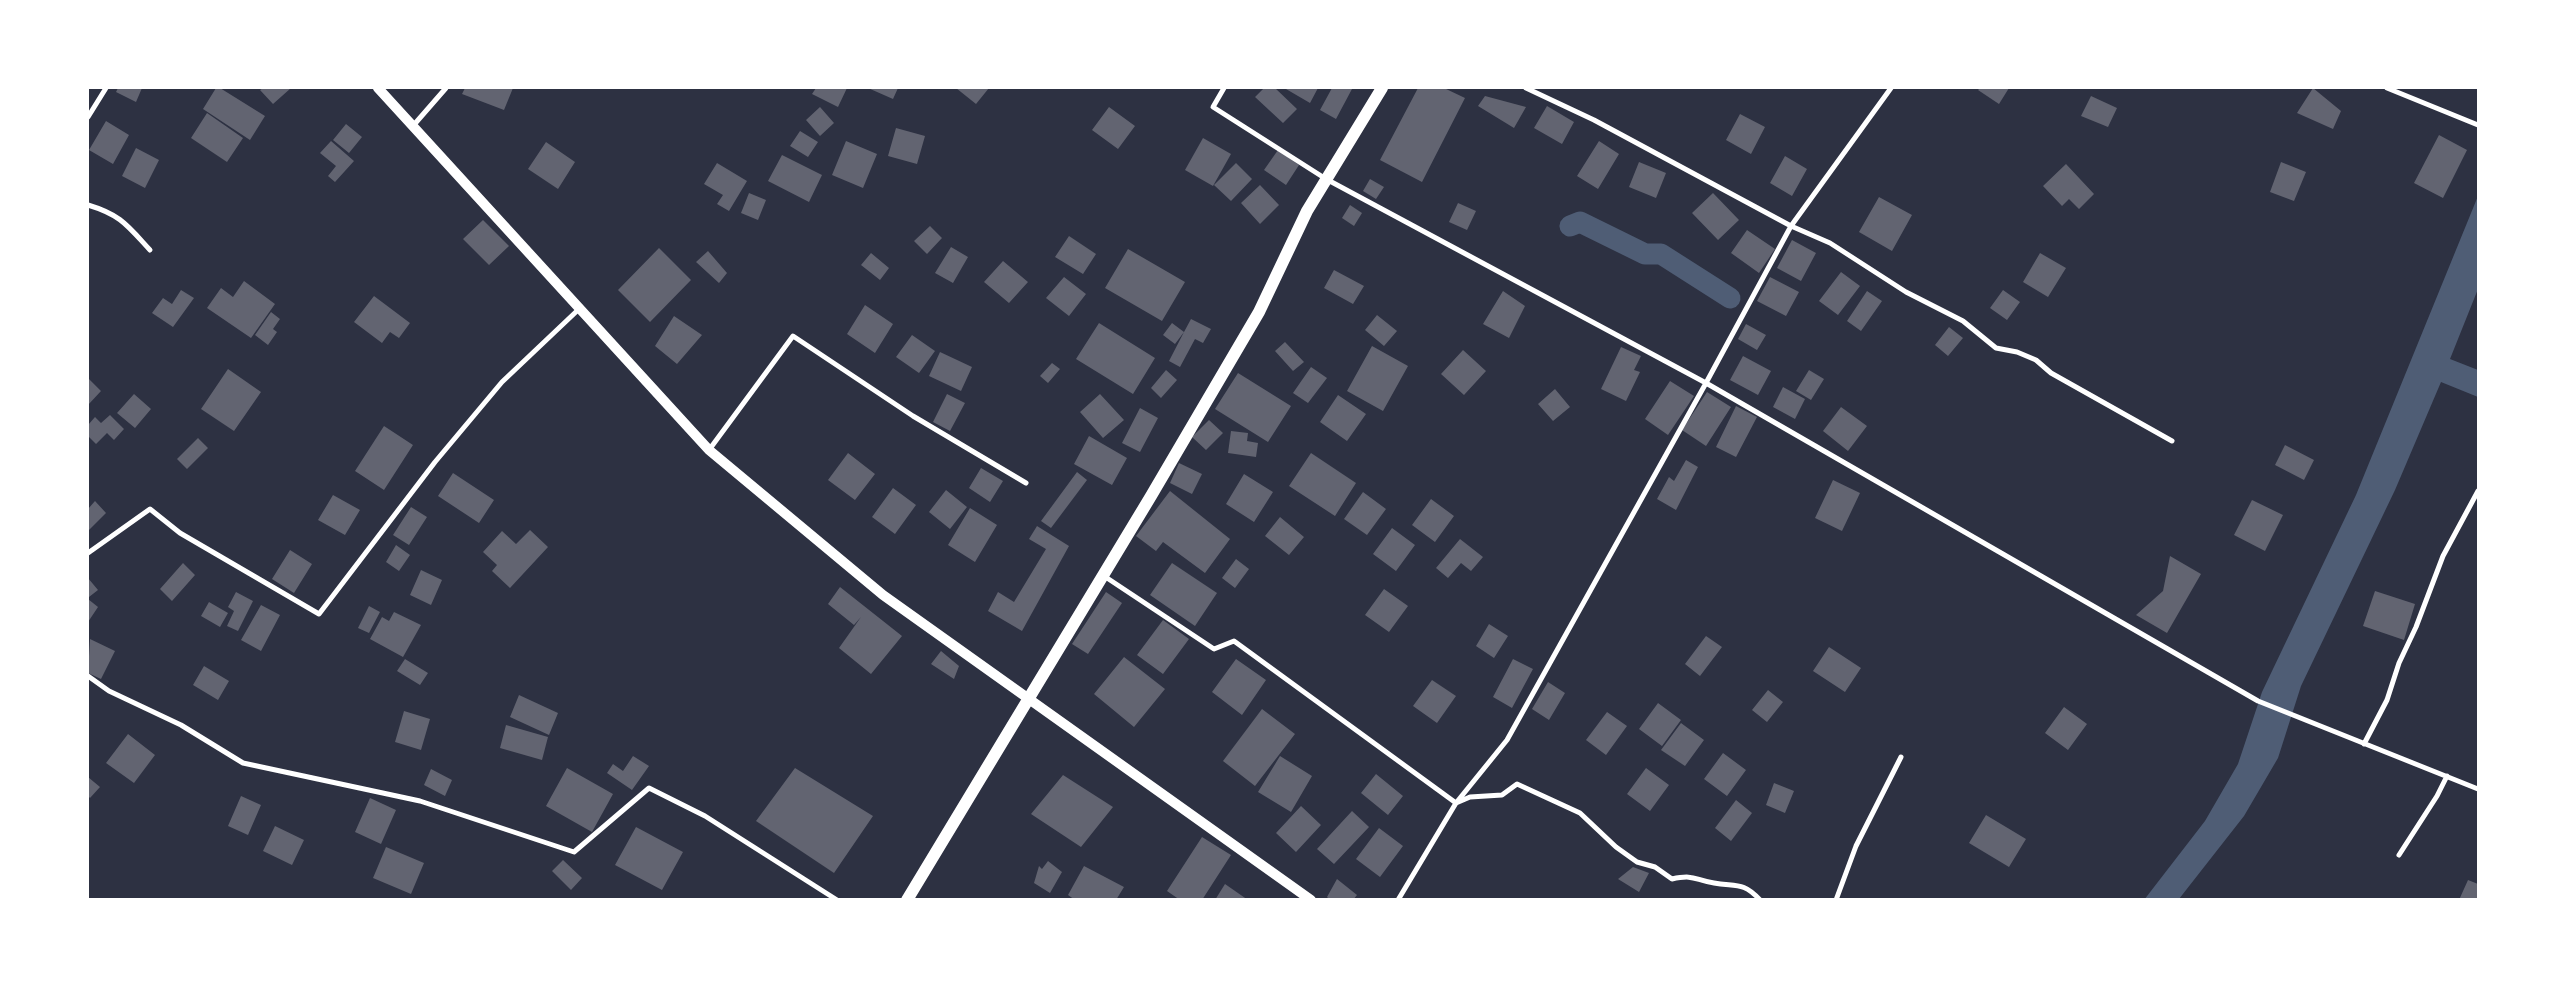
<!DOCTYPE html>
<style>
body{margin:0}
#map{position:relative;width:2566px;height:987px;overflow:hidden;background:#2d3142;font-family:"Source Serif 4",serif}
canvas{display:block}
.frame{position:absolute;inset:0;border:89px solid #fff;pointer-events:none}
</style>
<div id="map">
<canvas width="2566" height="987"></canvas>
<div class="frame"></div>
</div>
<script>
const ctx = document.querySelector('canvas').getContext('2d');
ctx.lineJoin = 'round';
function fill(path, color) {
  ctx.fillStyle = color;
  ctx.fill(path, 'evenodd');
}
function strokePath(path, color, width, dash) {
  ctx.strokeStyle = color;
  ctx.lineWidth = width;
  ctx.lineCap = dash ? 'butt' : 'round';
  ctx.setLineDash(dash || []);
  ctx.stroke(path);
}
fill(new Path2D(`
 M2478 196V289L2450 359 2478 370V397L2441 382 2395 490 2301 686 2278 758 2244 816 2179 899 2144 900 2205 821 2238 764 2262 692 2356 495Z`), '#4f5d75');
strokePath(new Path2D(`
 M1570 226 1580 222 1645 254H1661L1730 298`), '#4f5d75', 21);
fill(new Path2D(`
 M118 88H142L136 102 116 92Z
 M216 88H220L265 116 250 140 203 109Z
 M263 88H291L273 104 260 90Z
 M465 88H513L504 110 462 94Z
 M816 88H847L838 107 812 94Z
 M868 88H898L893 99Z
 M956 88H989L976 104Z
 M1264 88H1275L1297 109 1283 123 1255 97Z
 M1287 88H1318L1310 103 1286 89Z
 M1332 88 1352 89 1336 119 1320 110Z
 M1418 88H1444L1465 98 1422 182 1380 160Z
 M1980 88H2009L1999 104 1978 90Z
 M2313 88 2341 111 2333 129 2297 113Z
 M1485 96 1526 107 1514 128 1478 106Z
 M2091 96 2117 108 2108 127 2081 116Z
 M1547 106 1574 122 1562 144 1534 128Z
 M820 107 834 123 820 136 806 120Z
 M1109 107 1135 126 1118 149 1092 130Z
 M207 113 243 138 227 162 191 138Z
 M1740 114 1765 127 1751 154 1726 140Z
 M106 121 129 135 113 164 89 150Z
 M346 124 362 137 349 153 333 140Z
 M896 128 925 136 917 164 888 156Z
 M800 131 818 142 808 157 790 146Z
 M2439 135 2467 150 2443 198 2414 183Z
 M1203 138 1231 154 1213 186 1185 170Z
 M331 141 354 161 335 182 328 176 336 166 320 153Z
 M846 141 877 154 863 188 832 175Z
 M1599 141 1619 154 1598 189 1577 176Z
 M546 142 575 162 558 189 528 169Z
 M136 148 159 160 145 188 122 176Z
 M1278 150 1299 165 1286 185 1264 170Z
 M782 155 822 175 809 202 768 181Z
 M1785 156 1807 169 1792 196 1770 183Z
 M1639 162 1666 173 1656 198 1629 187Z
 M2281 162 2306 172 2294 201 2270 192Z
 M717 163 747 181 729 211 717 204 723 195 704 184Z
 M1236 163 1252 179 1231 201 1214 185Z
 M2066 164 2094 194 2079 209 2069 199 2062 206 2043 186Z
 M1370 179 1384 187 1376 199 1363 191Z
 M1260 185 1279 205 1260 224 1241 203Z
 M749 193 766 200 758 220 741 213Z
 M1713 193 1739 220 1718 240 1692 213Z
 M1879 197 1912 215 1892 251 1859 232Z
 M1458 203 1476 211 1467 230 1449 222Z
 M1350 205 1362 213 1354 226 1342 218Z
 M483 220 509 246 489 265 463 239Z
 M930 226 942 238 927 254 914 241Z
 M1747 230 1775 249 1759 273 1731 253Z
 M1069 236 1096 254 1083 274 1055 257Z
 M1792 240 1816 253 1801 281 1777 268Z
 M951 247 968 257 953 283 935 273Z
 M659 248 691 280 650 322 618 290Z
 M1128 249 1185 282 1162 321 1105 288Z
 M708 251 727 273 719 283 696 262Z
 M871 253 889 268 880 280 861 265Z
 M2040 253 2066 268 2048 297 2023 282Z
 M1003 261 1028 282 1009 303 984 282Z
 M1334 270 1364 286 1353 304 1324 288Z
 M1841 272 1860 286 1838 315 1819 301Z
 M1064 277 1086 294 1069 316 1046 298Z
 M1770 277 1799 292 1786 316 1757 301Z
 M244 281 275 304 251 338 207 308 221 288 233 297Z
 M181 290 194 298 173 327 152 313 163 298 172 304Z
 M2003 290 2020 302 2007 320 1990 308Z
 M1503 291 1525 306 1509 338 1483 324Z
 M1867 291 1882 301 1861 331 1847 321Z
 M374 296 410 323 399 338 390 332 382 343 354 322Z
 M865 305 893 324 875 353 847 334Z
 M271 312 280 319 273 329 277 332 268 345 255 335Z
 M1377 315 1397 331 1384 346 1365 330Z
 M674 316 702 335 677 364 655 346Z
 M1191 319 1211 329 1203 343 1195 339 1180 367 1169 361 1184 332 1175 344 1163 335 1172 323 1184 332Z
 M1099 323 1155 358 1133 394 1076 359Z
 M1746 324 1766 335 1757 350 1738 339Z
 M1949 327 1963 338 1948 356 1935 345Z
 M912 335 935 351 919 373 896 357Z
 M1285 342 1304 362 1293 371 1275 351Z
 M1372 346 1408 366 1383 411 1347 391Z
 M1621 347 1641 356 1634 370 1640 372 1626 401 1601 389Z
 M1463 350 1486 371 1464 395 1441 374Z
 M940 352 972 367 961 391 929 376Z
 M1743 356 1771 371 1758 395 1730 380Z
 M1052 363 1060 369 1048 383 1040 376Z
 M1311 367 1327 378 1308 403 1293 393Z
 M228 369 261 392 234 431 201 409Z
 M1166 370 1177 380 1161 398 1151 388Z
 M1809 370 1824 379 1811 400 1796 391Z
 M1238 373 1291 406 1268 442 1215 409Z
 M89 379 101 391 88 405V380Z
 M1670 381 1694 396 1668 435 1645 419Z
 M1783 387 1805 399 1795 419 1773 407Z
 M1555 389 1570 407 1553 421 1538 404Z
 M1707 392 1731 407 1706 446 1682 430Z
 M134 394 151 409 135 428 117 413Z
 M947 394 965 403 950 431 933 422Z
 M1100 394 1124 420 1103 438 1080 412Z
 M1338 395 1366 414 1347 441 1320 422Z
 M1736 406 1757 417 1736 457 1716 447Z
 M1841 407 1867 426 1848 451 1823 431Z
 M1140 408 1158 418 1140 452 1122 443Z
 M110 415 124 429 114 440 107 433 96 444 88 436V425L95 417 101 423Z
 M1209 420 1223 433 1206 450 1192 437Z
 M384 426 413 445 384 490 355 471Z
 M1231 431 1248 433 1247 441 1258 443 1256 457 1228 453Z
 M1089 436 1127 458 1112 485 1074 464Z
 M198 438 208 448 187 469 177 459Z
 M2285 445 2314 460 2304 480 2275 465Z
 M848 453 875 474 855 500 828 480Z
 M1311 453 1356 483 1335 516 1289 486Z
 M1686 460 1698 467 1676 510 1657 499 1669 477 1674 481Z
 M1179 463 1202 474 1192 494 1170 483Z
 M981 468 1003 481 990 502 969 488Z
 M1077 472 1087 480 1051 528 1041 521Z
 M453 473 494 500 479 523 438 496Z
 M1244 474 1273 492 1254 522 1226 504Z
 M1833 480 1860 493 1842 531 1815 518Z
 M893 488 916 505 895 534 872 517Z
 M946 490 967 507 950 529 929 512Z
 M1170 491 1230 539 1205 573 1163 542 1156 551 1136 536Z
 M1363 492 1386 509 1367 535 1344 519Z
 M333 495 360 510 345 535 318 520Z
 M1431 499 1454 516 1435 542 1412 525Z
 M2252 500 2283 515 2265 551 2234 535Z
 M95 501 106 513 88 531V509Z
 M411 507 427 517 409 545 393 535Z
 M970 508 997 525 975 562 948 545Z
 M1280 517 1304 537 1289 555 1265 536Z
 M1037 526 1069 546 1022 631 988 611 998 592 1014 602 1046 549 1029 539Z
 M1392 528 1415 545 1396 571 1373 554Z
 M530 530 548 547 510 588 492 571 497 565 483 552 502 531 516 544Z
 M1460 539 1483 557 1471 571 1461 563 1448 578 1436 568Z
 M396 545 410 555 399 571 386 562Z
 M290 550 312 564 294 593 272 579Z
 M2170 556 2201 574 2167 633 2136 615 2163 591Z
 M1236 559 1249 569 1235 588 1222 578Z
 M183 563 195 575 172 601 160 589Z
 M1172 563 1217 593 1195 626 1150 595Z
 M421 570 442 580 431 605 410 595Z
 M88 578 98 590 89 597 88 595Z
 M840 587 902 636 871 674 839 648 861 617 854 625 828 604Z
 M1384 589 1408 606 1389 632 1365 615Z
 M2375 591 2415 604 2404 640 2363 626Z
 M236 592 253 601 238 631 227 626 234 611 228 607Z
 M1106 592 1122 603 1088 654 1072 644Z
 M88 599 98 607 88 622Z
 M209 602 228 613 220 627 201 616Z
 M261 605 280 615 261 651 241 640Z
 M369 606 380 612 369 633 358 628Z
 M394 612 421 625 403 657 370 639 382 617 389 621Z
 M1163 620 1189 639 1163 674 1137 655Z
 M1489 624 1508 636 1494 658 1476 646Z
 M1706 636 1722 647 1700 676 1685 664Z
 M90 639 115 651 101 679 88 673Z
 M1829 647 1861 668 1845 692 1813 671Z
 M941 651 959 666 954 679 931 664Z
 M1124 657 1165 689 1134 727 1094 694Z
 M405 659 428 673 420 685 397 671Z
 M1236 659 1266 680 1242 715 1212 692Z
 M1513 659 1533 669 1512 708 1493 697Z
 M204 666 229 681 218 700 193 685Z
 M1432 680 1456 696 1437 723 1413 706Z
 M1548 682 1565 693 1549 720 1532 709Z
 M1768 690 1783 702 1767 722 1752 710Z
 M519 695 558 713 549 735 510 717Z
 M1658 703 1681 720 1662 746 1639 729Z
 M2064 707 2087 724 2068 750 2045 733Z
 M1262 709 1295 734 1255 786 1223 761Z
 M404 711 430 719 421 750 395 742Z
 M1607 712 1627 726 1606 755 1586 740Z
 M1681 723 1704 740 1685 766 1661 750Z
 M506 725 548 737 542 760 500 748Z
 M128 734 155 755 134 783 106 763Z
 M1723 753 1746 770 1727 796 1704 779Z
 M633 756 649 766 632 790 607 773 613 764 623 771Z
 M1280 756 1312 776 1291 812 1258 792Z
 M567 768 613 794 592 832 546 806Z
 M795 768 873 816 834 873 756 821Z
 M1646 768 1669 785 1650 811 1627 794Z
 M431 769 452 780 445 796 424 785Z
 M1376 774 1403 796 1388 815 1361 793Z
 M1063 775 1113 807 1081 847 1031 814Z
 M88 777 100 787 90 798 88 796Z
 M1774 783 1794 791 1785 813 1766 805Z
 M241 796 261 805 248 835 228 826Z
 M370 798 396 810 381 844 355 832Z
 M1736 800 1752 813 1731 841 1715 828Z
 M1301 806 1321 825 1296 852 1276 833Z
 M1352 811 1369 827 1334 864 1317 849Z
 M1986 815 2026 839 2009 867 1969 843Z
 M275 826 304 840 292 865 263 851Z
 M636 827 683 852 662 890 615 865Z
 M1379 828 1403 846 1380 877 1356 859Z
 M1202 837 1231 855 1202 900H1180L1167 891Z
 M386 847 424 863 411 894 373 878Z
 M563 860 582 878 571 890 552 871Z
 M1048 861 1062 872 1050 893 1034 883 1039 866 1042 869Z
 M1084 866 1124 887 1116 900H1075L1068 895Z
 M1633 867 1649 873 1639 892 1618 879Z
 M1337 879 1357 895 1353 900H1330L1327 897Z
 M2468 880 2478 884V900H2459Z
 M1225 884 1248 900H1215Z`), '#626471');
strokePath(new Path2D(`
 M1224 88 1213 107 1326 179 1706 383 2258 701 2478 789
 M1526 88 1594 120 1791 226 1830 243 1906 292 1963 321 1996 348 2017 352 2036 360 2051 373 2172 441
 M2387 88 2478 125
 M88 117 106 88
 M412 127 446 88
 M88 205C121 215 127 225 150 250
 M709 450 793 336 913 416 1026 483
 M88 553 150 509 180 533 319 614 435 462 502 382 579 309
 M1104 576 1214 649 1234 641 1456 803 1470 797 1502 795 1517 784 1580 813 1616 847 1637 862 1655 867 1672 879C1695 874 1694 880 1714 883 1735 887 1743 881 1760 900
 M88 676 109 691 181 725 243 763 420 801 574 852 649 788 705 816 837 900
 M2364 744 2387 700 2399 663 2416 627 2443 556 2478 491
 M2399 855 2437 796 2447 776
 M1398 900 1456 803 1507 740 1706 383 1791 226 1891 88
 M1836 900 1856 846 1901 757`), '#fff', 5);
strokePath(new Path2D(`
 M378 88 709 450 883 595 1311 900`), '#fff', 10);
strokePath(new Path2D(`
 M907 900 1151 496 1259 312 1307 211 1382 88`), '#fff', 12);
</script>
